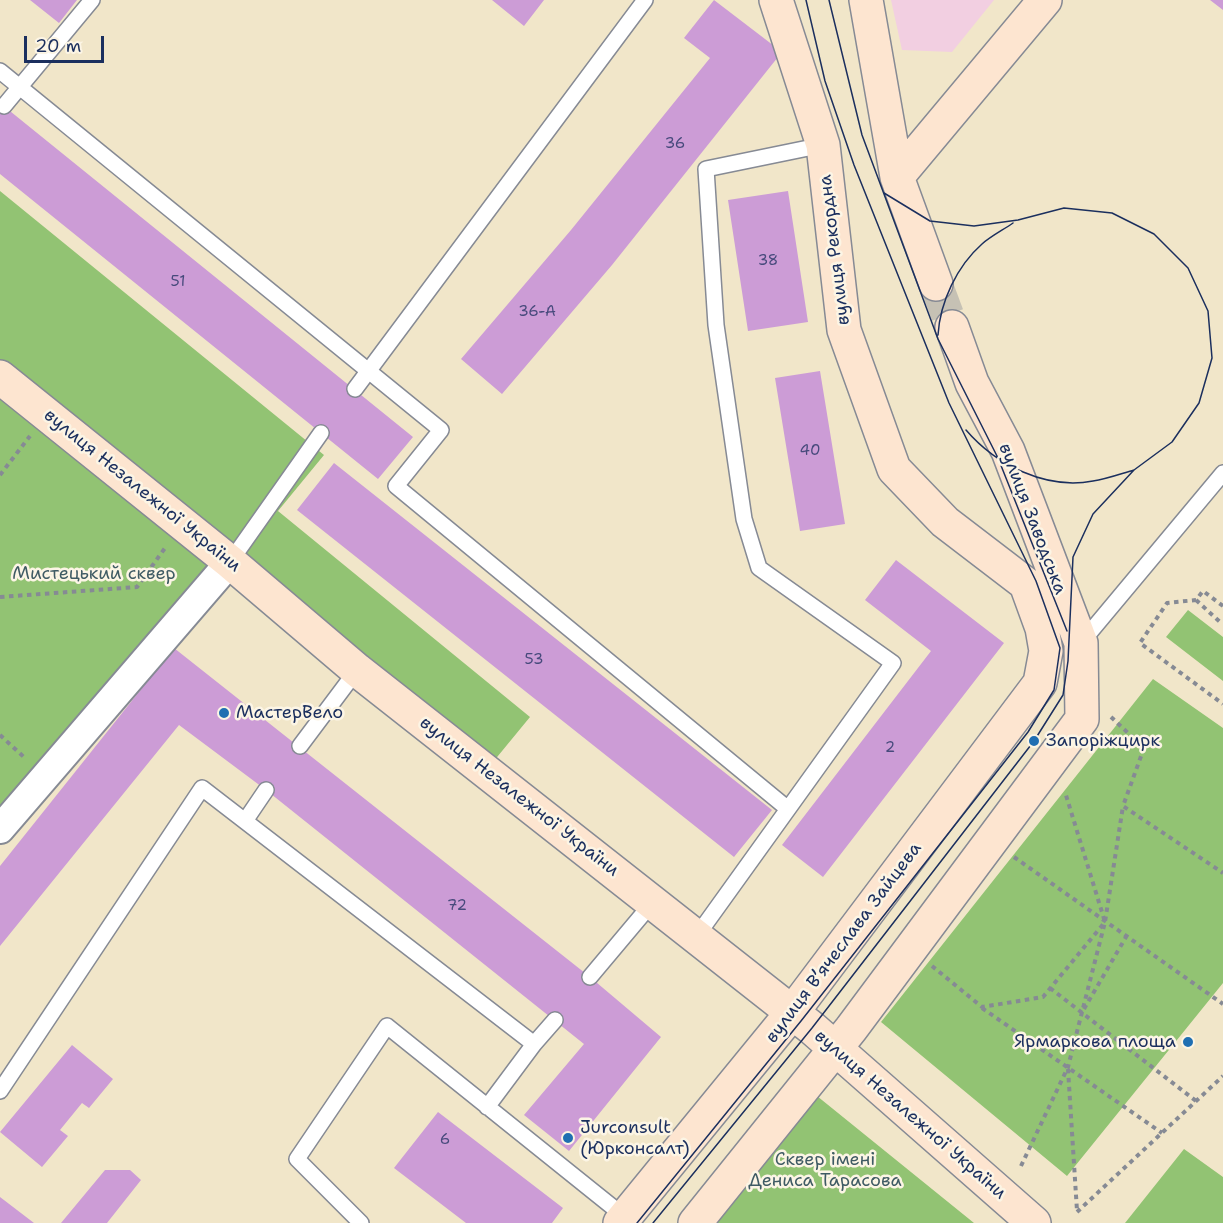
<!DOCTYPE html>
<meta charset="utf-8">
<style>
body{margin:0}
#map{position:relative;width:1223px;height:1223px;overflow:hidden;background:#f1e6c9;font-family:"Shantell Sans",sans-serif}
canvas{display:block}
.scale{position:absolute;left:24px;top:36px;width:80px;height:27px;box-sizing:border-box;border:3px solid #1b2f5e;border-top:0;padding-left:8px;font-size:18px;line-height:21px;white-space:nowrap;color:#1b2f5e;-webkit-text-stroke:4px #fcf5e5;paint-order:stroke}
</style>
<div id="map">
<canvas width="1223" height="1223"></canvas>
<div class="scale">20 m</div>
</div>
<script>
const ctx = document.querySelector('canvas').getContext('2d');
ctx.lineJoin = 'round';
function fill(path, color) {
  ctx.fillStyle = color;
  ctx.fill(path, 'evenodd');
}
function strokePath(path, color, width, dash) {
  ctx.strokeStyle = color;
  ctx.lineWidth = width;
  ctx.lineCap = dash ? 'butt' : 'round';
  ctx.setLineDash(dash || []);
  ctx.stroke(path);
}
function drawText(font, color, halo, rows, align = 'center') {
  ctx.font = font + ' "Shantell Sans",sans-serif';
  ctx.lineWidth = 5;
  ctx.setLineDash([]);
  ctx.textBaseline = 'middle';
  ctx.strokeStyle = halo;
  ctx.fillStyle = color;
  for (const [text, x, y, turn = 0] of rows) {
    ctx.save();
    ctx.translate(x, y);
    ctx.rotate((+turn || 0) * Math.PI / 180);
    ctx.textAlign = isNaN(turn) ? turn : align;
    if (halo) ctx.strokeText(text, 0, 0);
    ctx.fillText(text, 0, 0);
    ctx.restore();
  }
}
fill(new Path2D(`
 M891 0H994L952 52 902 50Z`), '#f2cfe1');
fill(new Path2D(`
 M0 191 324 455 278 511 530 717 493 762 0 361Z
 M0 377 230 562 0 830Z
 M1188 610 1223 637V681L1166 637Z
 M1153 679 1223 728V983L1067 1176 881 1022Z
 M817 1096 974 1223H714Z
 M1184 1149 1223 1177V1223H1125Z`), '#92c373');
fill(new Path2D(`
 M30 0H77L59 23Z
 M492 0H544L524 26Z
 M714 0 782 52 612 265 502 394 461 359 571 230 710 58 684 38Z
 M1210 0H1223V10Z
 M0 103 413 437 378 479 0 174Z
 M788 191 808 322 748 331 728 200Z
 M820 371 845 524 800 531 775 378Z
 M334 463 772 810 734 857 297 510Z
 M896 560 1004 643 823 877 782 845 931 651 865 600Z
 M174 648 590 977 661 1037 569 1151 524 1115 584 1044 266 790 179 725 0 946V866Z
 M72 1045 113 1079 89 1108 82 1103 60 1130 68 1136 42 1167 0 1132Z
 M438 1112 563 1208 552 1223H466L394 1168Z
 M105 1170H130L141 1180 107 1223H61Z
 M0 1197 34 1223H0Z`), '#cc9cd6');
strokePath(new Path2D(`
 M936 284 952 327`), '#c6c1b4', 33, [33, 16]);
const lane = new Path2D(`
 M0 71 441 430 396 486 788 809
 M4 106 92 0
 M355 389 645 0
 M230 562 321 433
 M1081 643 1223 473
 M300 746 357 670
 M245 821 266 790
 M696 937 893 663 759 568 744 519 716 325 706 169 823 145
 M590 977 653 902
 M534 1044 555 1020
 M0 1091 202 788 534 1044 487 1107
 M361 1223 297 1159 387 1026 625 1217`);
const street = new Path2D(`
 M0 829 230 562`);
const secondary = new Path2D(`
 M866 0 897 177 936 284
 M897 177 1045 0
 M0 377 230 562 357 670 812 1028 1034 1223
 M620 1223 791 1014 1040 683 1046 651 1042 628 1026 584 945 522 894 469 844 330 823 145 776 0
 M695 1223 851 1029 1082 719 1081 643 1008 451 972 383 952 327`);
strokePath(lane, '#868a94', 18);
strokePath(street, '#868a94', 32);
strokePath(secondary, '#868a94', 36);
strokePath(new Path2D(`
 M0 475 30 436
 M0 597 137 587 165 548
 M1196 600 1220 622
 M1223 606 1203 591 1196 600 1167 603 1140 643 1223 704
 M1111 717 1144 748 1123 806 1223 873
 M0 735 26 759
 M1014 857 1223 1004
 M932 966 982 1007 1043 997 1105 922 1123 806
 M1050 988 1196 1101
 M982 1008 1162 1133
 M1084 1009 1126 937
 M1068 1069 1077 1211
 M1021 1166 1068 1067 1105 922 1065 792
 M1077 1212 1223 1076`), '#868a94', 4, [4.5, 4.5]);
strokePath(lane, '#fff', 15);
strokePath(street, '#fff', 28);
strokePath(secondary, '#fde5d0', 33);
strokePath(new Path2D(`
 M829 0 862 135 938 339 998 458 1067 631
 M938 335C940 302 957 266 982 244 991 236 1003 230 1013 223
 M966 430C996 465 1046 490 1093 481 1107 479 1120 474 1134 470
 M637 1223 801 1021 1028 732 1054 690 1060 648 1036 581 949 403 854 165 825 81 806 0
 M653 1223 812 1028 1034 741 1063 695 1068 661 1073 557 1093 514 1134 470 1172 442 1199 403 1212 358 1208 311 1188 268 1154 234 1112 213 1064 208 1018 220 974 226 930 221 884 193`), '#1b2f5e', 1.5);
for (const [x, y, r, color] of [
 [224,713,6,"#1f6fb2"],
 [1034,741,6,"#1f6fb2"],
 [1188,1042,6,"#1f6fb2"],
 [568,1138,6,"#1f6fb2"]
]) {
  const dot = new Path2D();
  dot.arc(x, y, r, 0, 2 * Math.PI);
  ctx.fillStyle = color;
  ctx.fill(dot);
  strokePath(dot, '#fcf5e5', 2);
}
drawText('15px', '#474a7c', null, [
 ["36",675,144],
 ["38",768,261],
 ["51",178,282],
 ["36-А",537,312],
 ["40",810,451],
 ["53",534,660],
 ["2",890,748],
 ["72",457,906],
 ["6",445,1140]
]);
drawText('18px', '#1b2f5e', '#fcf5e5', [
 ["вулиця Рекордна",835,250,-97],
 ["вулиця Незалежної України",142,491,39],
 ["вулиця Заводська",1032,519,69],
 ["вулиця Незалежної України",519,797,38],
 ["вулиця Вʼячеслава Зайцева",844,943,-53],
 ["вулиця Незалежної України",910,1115,41]
]);
drawText('18px', '#3f5b64', '#fcf5e5', [
 ["Мистецький сквер",94,574],
 ["Сквер імені",825,1160],
 ["Дениса Тарасова",825,1181]
]);
drawText('18px', '#1b2f5e', '#fcf5e5', [
 ["МастерВело",236,713],
 ["Запоріжцирк",1046,741],
 ["Ярмаркова площа",1176,1042,"right"],
 ["Jurconsult",580,1128],
 ["(Юрконсалт)",580,1149]
], 'left');
</script>
